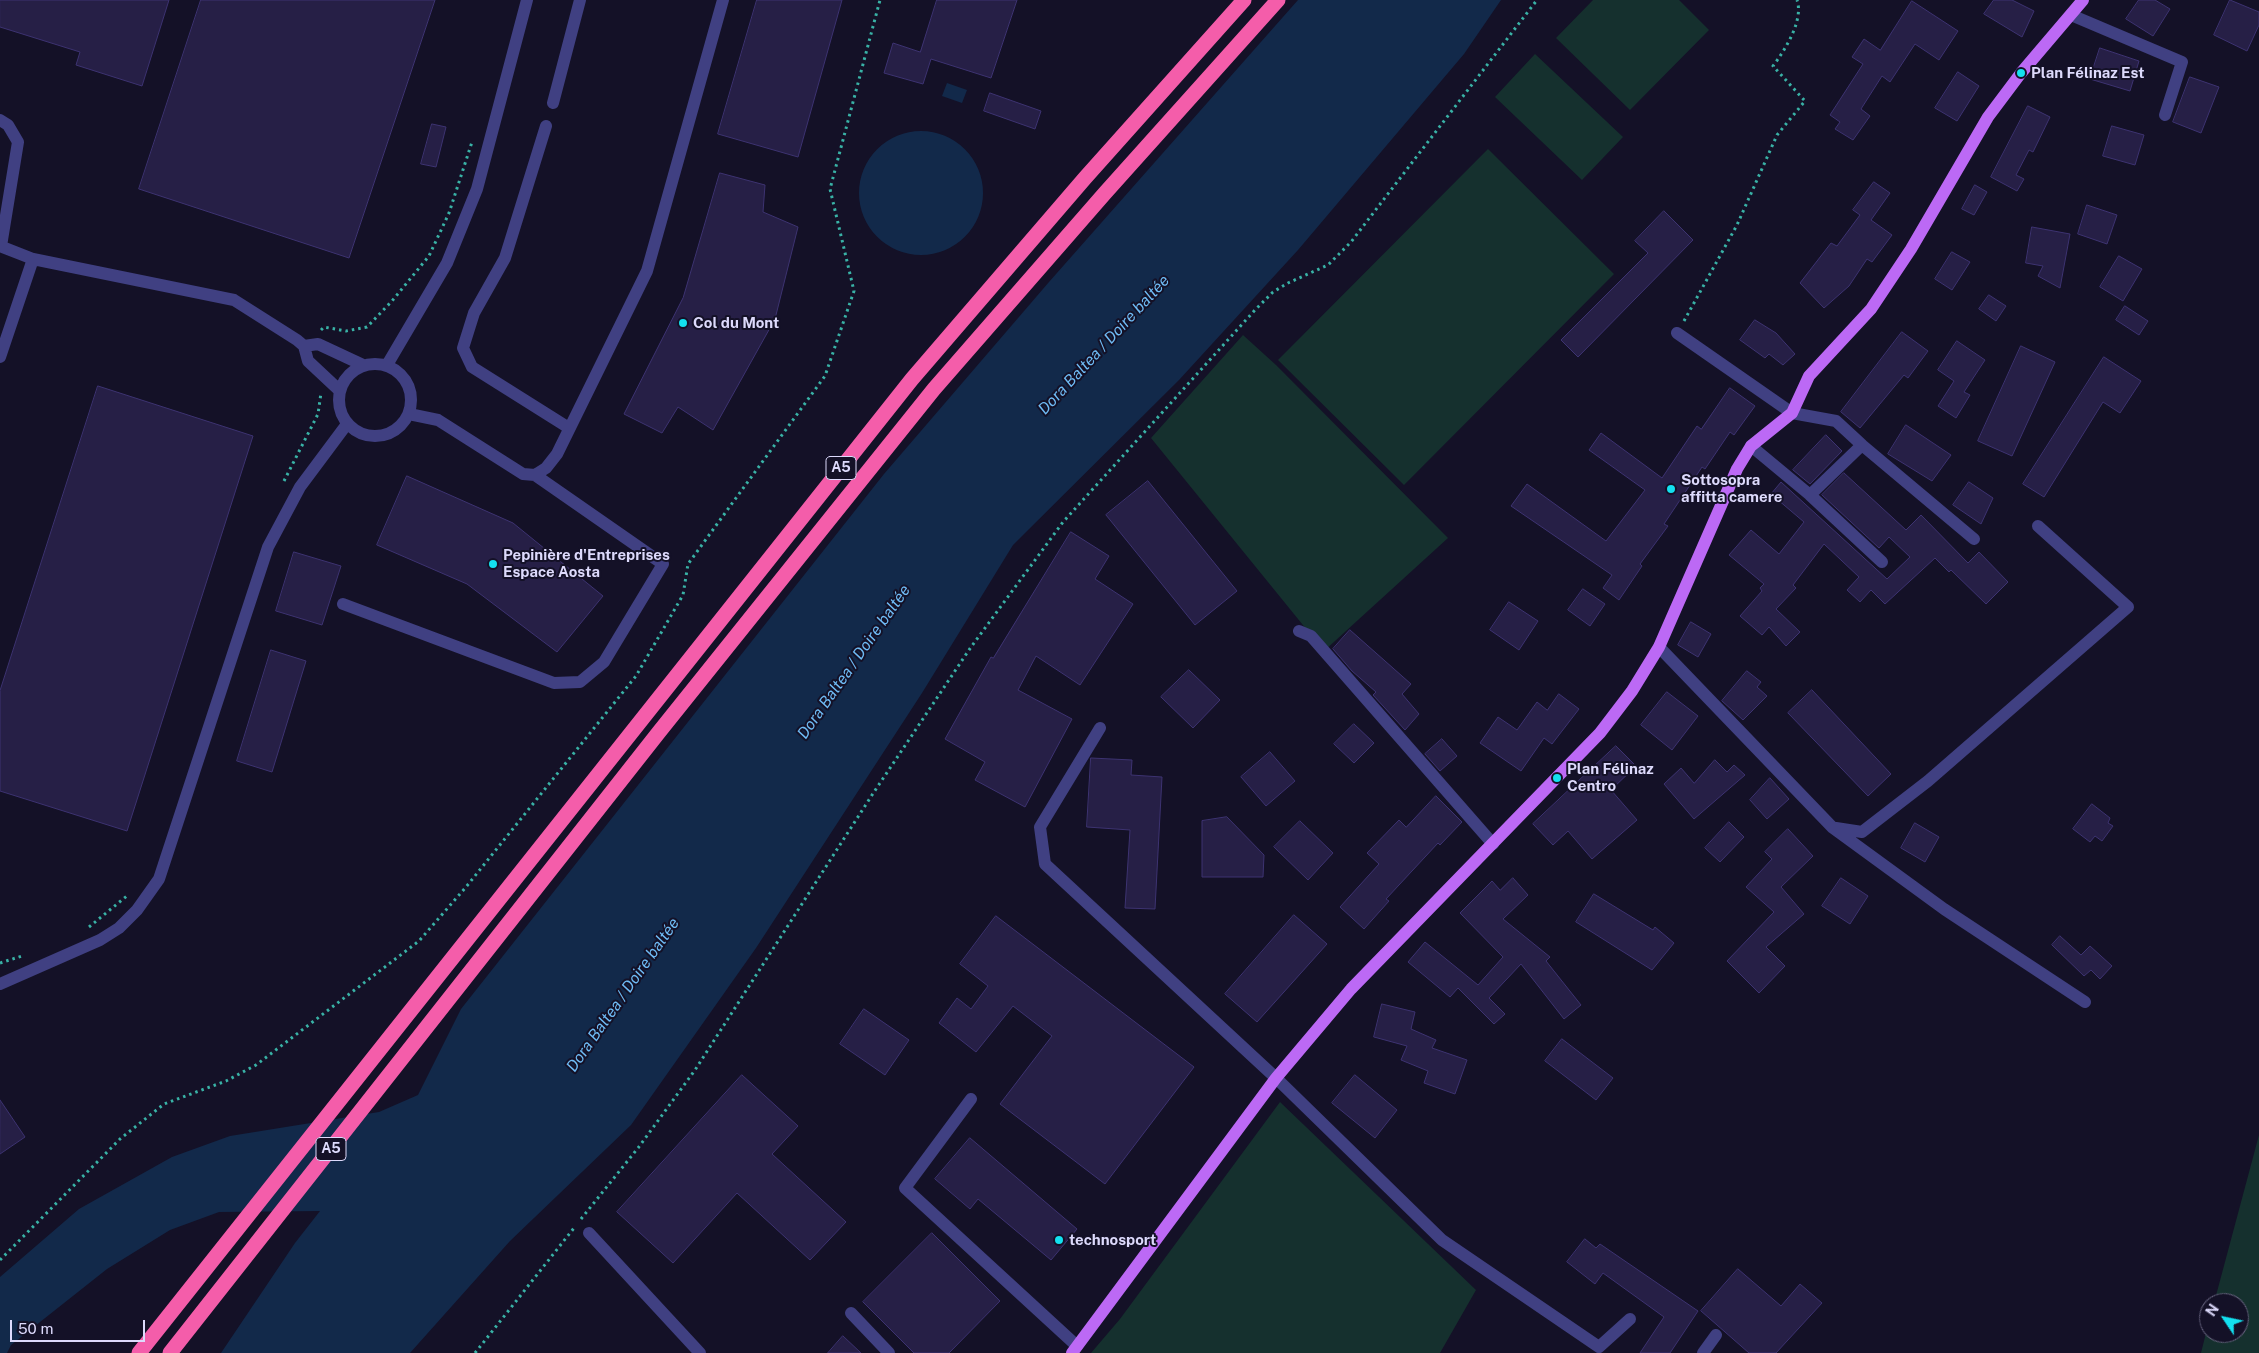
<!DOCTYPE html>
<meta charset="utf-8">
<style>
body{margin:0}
#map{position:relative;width:2259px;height:1353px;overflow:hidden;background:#141127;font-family:"Public Sans",sans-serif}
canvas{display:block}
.north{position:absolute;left:2199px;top:1293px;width:50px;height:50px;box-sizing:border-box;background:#141127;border:1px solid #64617c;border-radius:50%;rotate:304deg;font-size:14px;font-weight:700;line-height:20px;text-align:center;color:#dddafc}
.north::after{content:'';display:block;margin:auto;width:18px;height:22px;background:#13e0ef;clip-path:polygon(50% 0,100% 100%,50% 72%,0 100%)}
.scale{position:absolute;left:10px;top:1320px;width:135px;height:22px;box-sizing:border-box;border:2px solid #dddafc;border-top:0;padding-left:6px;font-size:15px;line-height:18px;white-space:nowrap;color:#dddafc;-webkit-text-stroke:4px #141127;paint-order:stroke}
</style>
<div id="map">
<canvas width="2259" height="1353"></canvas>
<div class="north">N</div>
<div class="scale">50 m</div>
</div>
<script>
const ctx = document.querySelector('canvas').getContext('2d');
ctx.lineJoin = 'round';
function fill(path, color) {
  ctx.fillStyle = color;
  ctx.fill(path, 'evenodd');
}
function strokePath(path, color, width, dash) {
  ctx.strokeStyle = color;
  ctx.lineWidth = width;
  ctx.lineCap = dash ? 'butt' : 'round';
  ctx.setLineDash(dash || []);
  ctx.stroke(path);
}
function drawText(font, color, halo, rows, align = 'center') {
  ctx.font = font + ' "Public Sans",sans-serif';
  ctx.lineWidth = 4;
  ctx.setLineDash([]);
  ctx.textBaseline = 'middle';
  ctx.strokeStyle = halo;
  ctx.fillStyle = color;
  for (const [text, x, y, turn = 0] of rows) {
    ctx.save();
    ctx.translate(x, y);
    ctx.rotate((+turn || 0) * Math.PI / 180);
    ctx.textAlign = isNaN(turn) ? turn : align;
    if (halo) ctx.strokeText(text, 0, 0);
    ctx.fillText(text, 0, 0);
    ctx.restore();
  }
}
fill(new Path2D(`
 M1593 0H1679L1709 30 1630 110 1556 38Z
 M1535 54 1623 137 1582 180 1495 97Z
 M1488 149 1614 274 1404 485 1278 360Z
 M1243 335 1276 365 1448 538 1324 651 1151 438Z
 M1280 1102 1476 1290 1440 1353H1091L1120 1319Z
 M2259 1135V1353H2201L2209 1321V1333H2239V1303H2214Z`), '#15302e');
fill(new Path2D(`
 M1298 0H1501L1464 54 1298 250 1179 380 1013 545 922 693 756 948 631 1125 510 1241 410 1353H221L295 1243 320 1211 219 1212 170 1230 107 1269 11 1345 7 1353H0V1277L79 1209 172 1157 230 1136 379 1112 418 1095 461 1009 884 474 1049 282Z
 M947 83 967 90 962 103 942 96Z
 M859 193a62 62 0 1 1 124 0a62 62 0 1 1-124 0Z`), '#12294a');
const building = new Path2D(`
 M0 0H169L142 86 76 65 80 52 0 27Z
 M201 0H435L349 258 139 189Z
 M757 0H842L798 157 718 134Z
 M937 0H1017L991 78 931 59 923 84 884 73 893 43 920 52Z
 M1994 0H2012L2034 11 2022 37 1984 14Z
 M2139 0H2155L2170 9 2153 36 2126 19Z
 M2230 0 2259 12V25L2247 51 2214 35Z
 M1912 1 1958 31 1939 60 1915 44 1890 82 1882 76 1861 109 1870 116 1853 140 1835 129 1840 122 1830 115 1863 64 1852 57 1864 39 1880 50Z
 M2100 48 2139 61 2130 91 2090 79Z
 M1958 72 1979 86 1957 121 1935 108Z
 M2190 77 2219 87 2201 133 2173 122Z
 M990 93 1041 111 1035 129 984 111Z
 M2028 106 2050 117 2033 152 2029 150 2016 175 2024 179 2017 191 1991 177Z
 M432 124 446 127 436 167 421 164Z
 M2112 126 2144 135 2135 165 2103 156Z
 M720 173 765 185 763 212 798 227 775 319 713 430 678 407 662 433 624 414 683 298Z
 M1874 182 1890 193 1871 220 1892 235 1872 262 1867 259 1849 286 1824 308 1800 283 1831 243 1837 246 1860 215 1853 210Z
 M1975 185 1987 192 1974 215 1962 209Z
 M2087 205 2117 215 2107 244 2078 234Z
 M1664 211 1693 240 1578 357 1561 340 1648 253 1635 241Z
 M2032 227 2070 234 2060 288 2038 276 2043 266 2026 263Z
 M1952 252 1970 262 1952 290 1935 279Z
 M2119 256 2142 269 2123 301 2100 287Z
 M1989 295 2006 306 1996 321 1979 309Z
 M2125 306 2148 321 2139 335 2116 320Z
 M1755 320 1776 333 1795 354 1783 365 1769 354 1765 358 1740 340Z
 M1902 332 1928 351 1908 378 1904 375 1860 428 1841 412Z
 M1957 341 1985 360 1964 392 1970 395 1956 418 1938 406 1954 381 1938 370Z
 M2021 346 2055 362 2012 456 1978 441Z
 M2104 357 2141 381 2120 413 2103 402 2044 497 2023 484Z
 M98 386 253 436 127 831 0 791V691Z
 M1730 388 1755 406 1734 435 1730 432 1705 469 1702 467 1664 524 1668 526 1640 564 1642 566 1619 600 1603 588 1612 575 1511 506 1527 484 1606 541 1645 490 1589 450 1601 433 1662 478 1697 426 1701 429Z
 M1906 425 1951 455 1932 481 1888 454Z
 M1826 435 1842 451 1810 484 1793 470Z
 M1844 473 1906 530 1921 515 1968 563 1979 552 2008 582 1986 604 1951 570 1949 572 1935 558 1885 604 1871 590 1860 602 1847 590 1859 577 1824 544 1793 585 1796 588 1776 609 1800 632 1786 646 1769 627 1762 635 1740 616 1762 591 1760 588 1764 584 1729 555 1751 530 1779 554 1804 522 1771 494 1781 482 1887 579 1910 557 1889 537 1879 548 1822 495Z
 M407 476 513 523 603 596 557 652 467 584 377 545Z
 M1148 481 1237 591 1195 625 1106 515Z
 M1969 482 1993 498 1981 524 1953 505Z
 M1071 532 1109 556 1095 579 1133 604 1080 685 1036 656 1018 690 1072 719 1025 807 975 780 985 762 945 739 991 657 993 658Z
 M294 552 341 566 322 625 276 611Z
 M1583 589 1605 604 1590 626 1568 610Z
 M1509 602 1538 621 1519 650 1490 630Z
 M1691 622 1711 634 1698 657 1678 645Z
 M1350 630 1411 684 1402 694 1419 714 1405 730 1373 695 1376 692 1352 671 1333 649Z
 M271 650 306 661 272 772 237 761Z
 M1189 670 1220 700 1193 728 1161 697Z
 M1747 671 1761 682 1757 687 1767 696 1743 720 1722 701Z
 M1812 690 1891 774 1868 796 1788 713Z
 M1667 692 1698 716 1672 750 1641 725Z
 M1559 694 1579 709 1552 744 1544 738 1521 771 1480 743 1498 717 1517 730 1537 702 1547 710Z
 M1354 724 1374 743 1354 763 1334 744Z
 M1442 739 1457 756 1440 771 1425 754Z
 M1616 746 1636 766 1611 790 1637 820 1592 859 1568 831 1553 845 1533 824Z
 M1270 752 1295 781 1266 806 1241 777Z
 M1091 758 1132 760 1131 775 1162 777 1155 909 1125 908 1130 830 1087 827Z
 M1715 760 1727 772 1734 765 1745 775 1694 819 1664 784 1681 768 1694 783Z
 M1770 778 1789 799 1767 819 1750 800Z
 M1436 796 1462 822 1440 845 1438 843 1386 899 1389 901 1364 929 1340 907 1379 864 1367 853 1399 820 1406 827Z
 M2092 804 2110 818 2108 823 2113 826 2102 841 2095 836 2090 842 2073 829Z
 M1227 817 1264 855 1263 877H1202V821Z
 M1300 821 1333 853 1308 880 1274 847Z
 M1729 822 1744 837 1720 862 1705 848Z
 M1915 823 1939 837 1925 862 1901 848Z
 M1788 829 1813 856 1781 887 1804 914 1766 947 1785 966 1759 993 1727 961 1774 912 1746 887 1772 859 1765 852Z
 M1513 878 1528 895 1503 919 1550 957 1546 961 1581 1005 1564 1019 1521 964 1489 998 1505 1014 1494 1024 1458 988 1450 997 1408 962 1425 942 1478 985 1503 957 1460 913 1492 881 1500 890Z
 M1841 878 1868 896 1850 924 1822 906Z
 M1594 894 1653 930 1655 927 1674 943 1652 970 1576 922Z
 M1294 915 1327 944 1257 1022 1225 994Z
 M996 916 1194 1067 1105 1184 1000 1104 1052 1036 1013 1006 976 1052 939 1023 957 998 971 1009 988 986 960 964Z
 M2060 936 2081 955 2090 946 2112 966 2100 979 2091 970 2084 976 2052 945Z
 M1382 1004 1415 1012 1411 1029 1436 1040 1432 1048 1467 1060 1455 1094 1424 1083 1428 1071 1401 1060 1407 1046 1374 1037Z
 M864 1009 909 1040 885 1075 840 1044Z
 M1562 1039 1613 1078 1596 1100 1545 1061Z
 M742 1075 798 1126 772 1154 846 1222 810 1260 737 1193 673 1263 617 1212Z
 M1355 1075 1397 1110 1375 1138 1332 1103Z
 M0 1100 25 1137 0 1154Z
 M970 1138 1077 1229 1051 1260 978 1199 970 1209 935 1179Z
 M932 1233 1000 1301 949 1353H914L863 1302Z
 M1585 1239 1596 1248 1600 1244 1698 1311 1670 1353H1640L1664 1317 1603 1273 1595 1284 1567 1262Z
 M1738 1269 1781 1306 1800 1284 1822 1303 1776 1353H1749L1701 1311Z
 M843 1336 861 1353H828Z`);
fill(building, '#261f46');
strokePath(building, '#3d3371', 1);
strokePath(new Path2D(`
 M1684 321 1737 225 1777 135 1805 101 1773 66C1785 50 1804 20 1797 0
 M321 330 324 327 346 331 367 327 392 301 429 256 449 213 472 142
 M284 481 318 414 321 393
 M89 927 128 895
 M0 963 22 956
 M581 1219 638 1148 695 1070 874 792 971 647 1063 522 1255 310 1273 292 1288 283 1328 265 1351 242 1537 0
 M0 1260 120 1139 164 1104 226 1081 256 1065 419 941 466 887 636 676 683 595 688 564 825 376 854 291 830 189 880 0
 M475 1353 574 1228`), '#39b2a6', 3, [2.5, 4]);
strokePath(new Path2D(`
 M2071 15 2182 62 2165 115
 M553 103 580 0
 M0 120 8 125 18 142 1 246
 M546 126 505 258 474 313 463 348 472 367 569 428
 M0 246 33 259 234 300 297 340 304 346 308 361 339 390
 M1677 333 1792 413 1836 421 1862 445 1974 539
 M304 346 318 344 363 365
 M0 357 33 259
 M339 400a36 36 0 1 1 72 0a36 36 0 1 1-72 0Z
 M387 365 447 263 477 189 527 0
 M409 414 438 420 523 474 535 475
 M1751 446 1810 495 1862 445
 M1810 495 1882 562
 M343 604 554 683 580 682 604 662 663 564 535 475 546 468 557 454 647 271 723 0
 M1299 631 1311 636 1493 844
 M1659 647 1833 828 1944 909 2085 1002
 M1100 728 1040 827 1045 864 1276 1078 1442 1240 1599 1347 1630 1319
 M1836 828 1862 832 1928 781 2128 607 2038 526
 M0 984 100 940 119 928 137 910 159 879 268 547 300 487 347 424
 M971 1099 905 1188 1077 1346
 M589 1233 700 1353
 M851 1313 889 1353
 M1703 1353 1716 1335`), '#404082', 12);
strokePath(new Path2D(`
 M1072 1353 1276 1078 1351 989 1600 733 1632 691 1659 647 1737 469 1751 446 1792 413 1809 376 1871 309 1911 249 1988 117 2021 73 2083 0`), '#bc69f5', 12);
strokePath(new Path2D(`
 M139 1353 912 379 1085 178 1244 0
 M170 1353 659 732 934 389 1105 193 1278 0`), '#f45daa', 15);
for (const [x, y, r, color] of [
 [2021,73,5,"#13e0ef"],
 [683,323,5,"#13e0ef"],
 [1671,489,5,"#13e0ef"],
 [493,564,5,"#13e0ef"],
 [1557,778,5,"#13e0ef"],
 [1059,1240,5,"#13e0ef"]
]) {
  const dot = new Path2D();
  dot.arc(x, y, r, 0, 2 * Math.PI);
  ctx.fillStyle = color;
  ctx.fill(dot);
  strokePath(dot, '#141127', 2);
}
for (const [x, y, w] of [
 [841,468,30],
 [331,1149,30]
]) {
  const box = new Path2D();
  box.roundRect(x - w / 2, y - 11.5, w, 23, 4);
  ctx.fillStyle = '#141127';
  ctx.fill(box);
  strokePath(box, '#dddafc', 1);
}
drawText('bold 14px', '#dddafc', null, [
 ["A5",841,468],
 ["A5",331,1149]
]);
drawText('bold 15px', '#dddafc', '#141127', [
 ["Plan Félinaz Est",2031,73],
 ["Col du Mont",693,323],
 ["Sottosopra",1681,480],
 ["affitta camere",1681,497],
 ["Pepinière d'Entreprises",503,555],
 ["Espace Aosta",503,572],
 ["Plan Félinaz",1567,769],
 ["Centro",1567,786],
 ["technosport",1069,1240]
], 'left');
drawText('italic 16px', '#6fbbf5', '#141127', [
 ["Dora Baltea / Doire baltée",1104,345,-47],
 ["Dora Baltea / Doire baltée",854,662,-55],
 ["Dora Baltea / Doire baltée",623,995,-55]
]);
</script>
